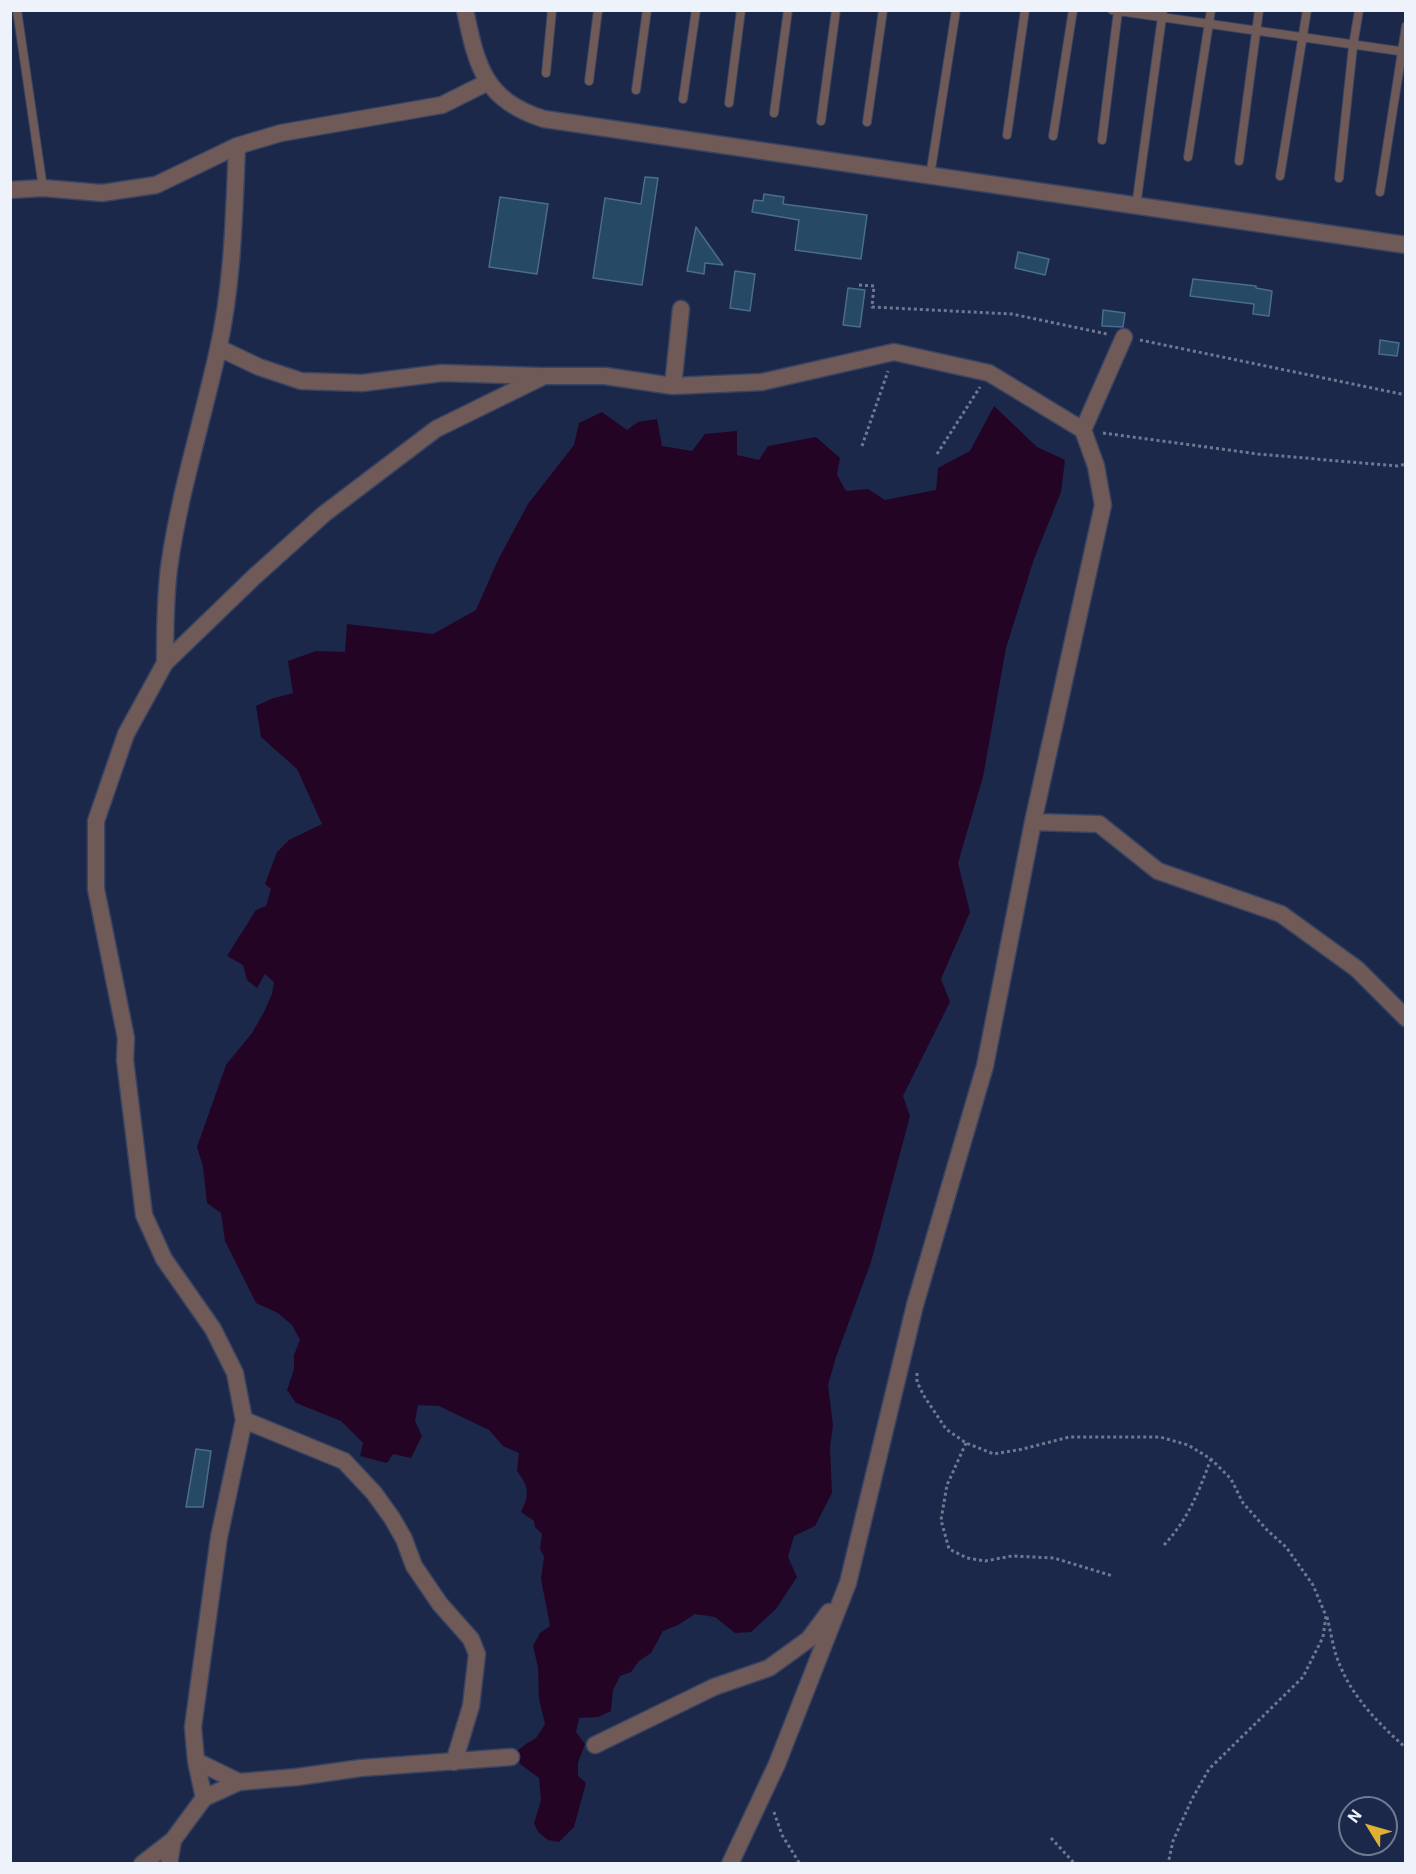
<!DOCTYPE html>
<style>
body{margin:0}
#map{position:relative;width:1416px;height:1874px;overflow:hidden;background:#1b2849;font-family:Roboto,sans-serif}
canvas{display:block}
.frame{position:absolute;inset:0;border:12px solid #eef2fb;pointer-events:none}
.north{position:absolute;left:1338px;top:1796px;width:60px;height:60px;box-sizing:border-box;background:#1b2849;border:2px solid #6f7990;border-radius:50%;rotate:307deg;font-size:16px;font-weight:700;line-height:24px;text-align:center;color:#eef2fb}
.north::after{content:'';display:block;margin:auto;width:21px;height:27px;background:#e0b034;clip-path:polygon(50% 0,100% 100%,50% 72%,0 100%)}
</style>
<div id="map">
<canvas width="1416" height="1874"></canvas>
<div class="frame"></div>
<div class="north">N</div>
</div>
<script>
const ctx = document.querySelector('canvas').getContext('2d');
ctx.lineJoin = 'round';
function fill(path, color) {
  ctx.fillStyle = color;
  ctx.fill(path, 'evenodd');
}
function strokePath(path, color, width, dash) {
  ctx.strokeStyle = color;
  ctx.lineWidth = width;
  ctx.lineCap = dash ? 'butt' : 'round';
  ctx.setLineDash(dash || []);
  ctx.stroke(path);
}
fill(new Path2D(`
 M994 406 1037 447 1065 460 1061 492 1034 559 1006 648 983 777 958 863 970 912 941 979 950 1002 903 1096 910 1116 871 1262 836 1357 828 1385 833 1425 830 1447 832 1493 815 1526 794 1536 788 1557 797 1577 776 1609 751 1632 735 1633 715 1617 695 1614 678 1625 663 1631 651 1653 639 1661 631 1672 620 1676 613 1690 611 1711 598 1717 579 1718 576 1732 585 1744 578 1763V1776L586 1783 574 1827 559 1842 548 1840 538 1832 534 1823 541 1800 539 1778 520 1764 517 1751 526 1744 536 1738 545 1724 539 1699 538 1667 533 1646 540 1633 550 1626 541 1579 544 1557 540 1549 542 1534 535 1527 534 1521 521 1512C530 1494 529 1487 517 1471L519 1453 503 1446 489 1430 439 1406 418 1405 415 1421 422 1436 411 1458 393 1454 387 1463 360 1456 363 1443 341 1421 296 1403 287 1390 294 1369V1355L300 1340 292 1325 278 1313 256 1303 225 1241 221 1213 207 1203 203 1167 197 1147 226 1065 252 1033 264 1012 272 994 274 982 265 974 257 988 247 980 243 965 227 956 256 910 266 906 271 889 265 884 277 852 289 840 322 824 297 769 261 737 256 706 271 699 293 693 288 661 316 651 345 652 347 624 433 634 476 610 498 560 528 504 574 445 579 423 602 412 627 430 638 422 657 419 662 446 692 451 705 434 737 431V455L759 460 768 446 816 437 840 458 837 475 846 491 868 489 885 500 936 490 938 468 970 451Z`), '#240425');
const building = new Path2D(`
 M645 177 658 178 642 285 593 278 605 198 641 204Z
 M764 194 784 197 783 204 867 215 861 259 795 250 799 220 752 212 754 200 763 201Z
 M500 197 548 204 537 274 489 267Z
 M696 227 723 265 705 263 704 274 687 271Z
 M1018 252 1049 259 1045 275 1015 268Z
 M735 271 755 274 750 311 730 308Z
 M1193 279 1256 286V288L1272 291 1269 316 1253 314 1254 304 1190 296Z
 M848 288 865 290 860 327 843 325Z
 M1103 310 1125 313 1123 327 1102 326Z
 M1380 340 1399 343 1397 356 1379 354Z
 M196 1449 211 1451 203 1507H186Z`);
fill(building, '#264966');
strokePath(building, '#4a6d8d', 1.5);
const service = new Path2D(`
 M17 10 43 188
 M1112 10 1406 52
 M546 73 552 10
 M589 81 598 10
 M636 90 647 10
 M683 99 696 10
 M729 103 741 10
 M774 113 788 10
 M821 121 836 10
 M867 122 883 10
 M1007 135 1025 10
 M1053 136 1073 10
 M1102 140 1118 11
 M1188 157 1211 10
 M1239 161 1259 10
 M930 176 956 10
 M1280 176 1307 10
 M1339 178 1353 46 1359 10
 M1380 192 1406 26
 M1136 206 1163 10`);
const minor = new Path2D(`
 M465 10C477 67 484 100 544 119L1406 245
 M10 190 43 188 102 193 156 185 237 146 281 133 442 105 488 82
 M219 348 259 367 301 381 362 383 442 373 540 376
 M673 386 762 382 894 352 989 373 1083 430
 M165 663C165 631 165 600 169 568 179 494 202 423 218 350 233 283 234 214 237 146
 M1033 822 1099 824 1158 871 1281 914 1357 969 1406 1018
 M244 1420 344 1461 374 1493 392 1518 404 1539 414 1566 440 1604 471 1639 477 1654 471 1706 454 1762
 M595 1745 714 1687 769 1668 809 1639 829 1612
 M511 1757 361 1768 297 1777 239 1782 196 1761 193 1727 219 1537 244 1420 235 1373 213 1329 164 1259 144 1215 125 1060 126 1038 96 889V821L126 734 165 663 254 577 324 514 436 429 544 376H605L673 386 681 309
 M204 1798 239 1782
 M142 1864 173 1840 204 1798 196 1761
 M169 1864 173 1840
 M730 1864 777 1764 848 1583 915 1305 985 1066 1033 822 1103 505 1096 466 1083 430 1124 337`);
strokePath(service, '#394462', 10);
strokePath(minor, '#394462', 19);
strokePath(new Path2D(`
 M859 285 874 286 872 307 1012 314 1107 334
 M1140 340 1406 395
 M1103 433 1258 454 1397 466 1406 464
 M862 446 888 371
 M937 454 980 387
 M917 1373V1382L924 1396 946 1429 966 1443 994 1454 1023 1449 1069 1437H1160L1188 1445 1211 1459 1231 1479 1243 1503 1268 1531 1286 1547 1313 1585 1326 1616 1323 1637 1303 1677 1209 1769 1192 1799 1173 1841 1168 1864
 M966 1443 947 1485 941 1520 949 1549 967 1558 985 1561 1012 1556 1054 1558 1113 1576
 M1164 1545C1189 1518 1198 1493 1211 1459
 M1327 1617C1331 1632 1333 1649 1339 1663 1352 1697 1379 1724 1406 1748
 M774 1812 782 1835 800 1864
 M1051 1838 1075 1864`), '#6f7890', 3, [3, 3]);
strokePath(service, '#705a57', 8);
strokePath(minor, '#705a57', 16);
</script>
